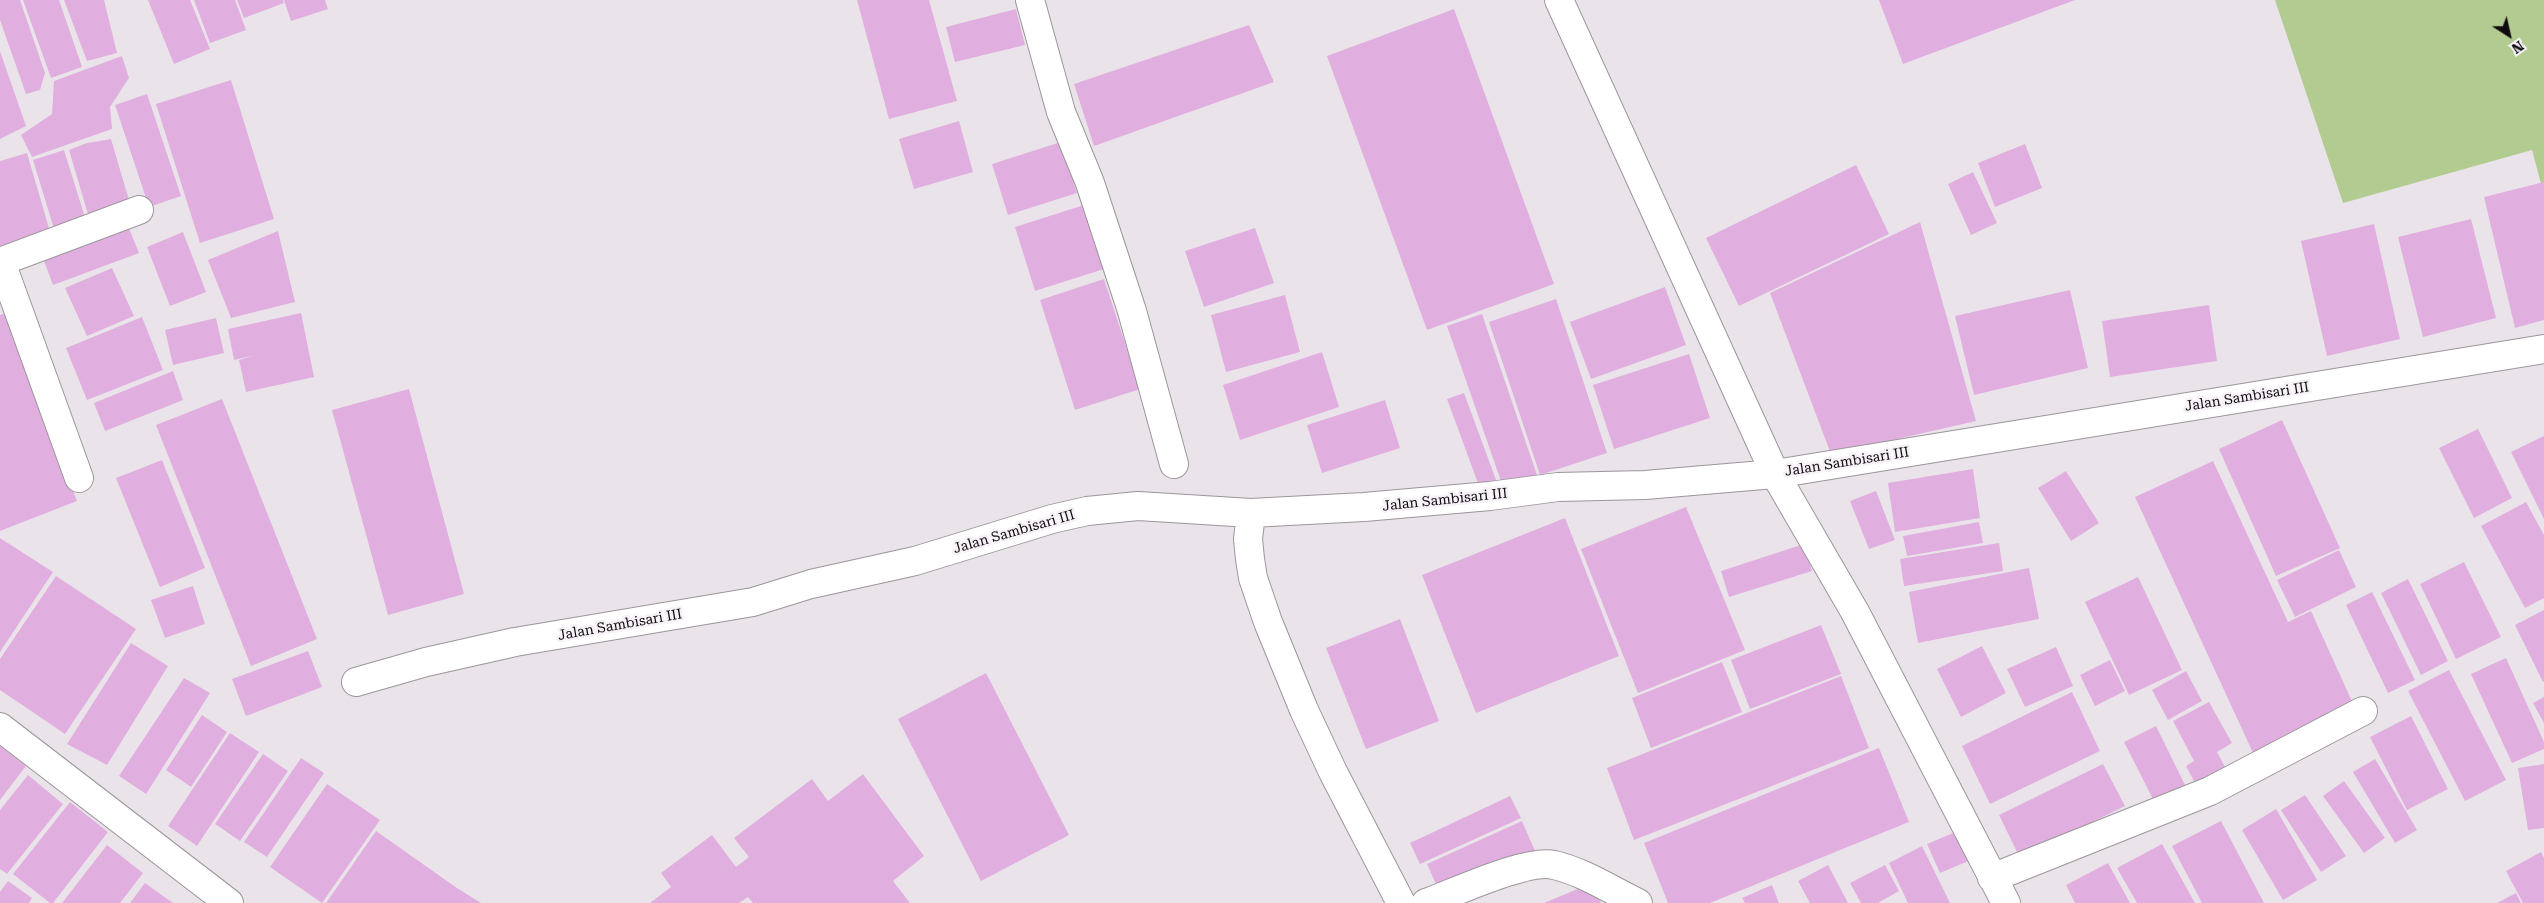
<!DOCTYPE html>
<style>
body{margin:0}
#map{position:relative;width:2544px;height:903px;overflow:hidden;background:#eae4ea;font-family:"Roboto Serif",serif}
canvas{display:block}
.north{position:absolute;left:2484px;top:10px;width:50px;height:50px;-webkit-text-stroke:4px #f7f2f7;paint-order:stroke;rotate:145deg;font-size:14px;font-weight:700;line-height:20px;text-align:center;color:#0d0b0d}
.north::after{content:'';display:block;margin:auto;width:18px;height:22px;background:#0d0b0d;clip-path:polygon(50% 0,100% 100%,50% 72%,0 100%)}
</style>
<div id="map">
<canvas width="2544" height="903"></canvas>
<div class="north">N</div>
</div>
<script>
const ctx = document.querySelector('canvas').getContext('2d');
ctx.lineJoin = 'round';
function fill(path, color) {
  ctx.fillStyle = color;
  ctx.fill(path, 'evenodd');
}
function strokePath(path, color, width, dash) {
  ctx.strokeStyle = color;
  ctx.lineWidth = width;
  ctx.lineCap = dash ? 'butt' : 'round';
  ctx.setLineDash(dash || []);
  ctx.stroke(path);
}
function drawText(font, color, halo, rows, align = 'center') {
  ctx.font = font + ' "Roboto Serif",serif';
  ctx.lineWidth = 5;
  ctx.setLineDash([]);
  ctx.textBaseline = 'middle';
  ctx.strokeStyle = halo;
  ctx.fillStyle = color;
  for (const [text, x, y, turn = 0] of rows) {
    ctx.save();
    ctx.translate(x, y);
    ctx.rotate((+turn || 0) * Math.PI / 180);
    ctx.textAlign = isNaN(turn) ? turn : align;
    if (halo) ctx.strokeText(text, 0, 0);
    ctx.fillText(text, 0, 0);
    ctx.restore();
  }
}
fill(new Path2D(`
 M2275 0H2544V195L2532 150 2343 203Z`), '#b2cb90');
fill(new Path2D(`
 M0 0H20L45 73 40 90 26 94 0 20Z
 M23 0H59L82 67 51 78Z
 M64 0H104L117 53 87 61Z
 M148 0H190L210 49 174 64Z
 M194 0H235L246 30 210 43Z
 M237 0H283L284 3 244 18Z
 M284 0H325L328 9 291 21Z
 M857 0H929L957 101 889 119Z
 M1879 0H2075L1903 64Z
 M1016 9 1025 45 955 62 946 27Z
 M1454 9 1554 284 1427 330 1327 56Z
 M1249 25 1274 82 1094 146 1074 84Z
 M0 51 26 126 0 139Z
 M122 56 129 78 110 107 112 129 32 157 21 135 52 114 54 81Z
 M231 80 274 219 200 243 156 104Z
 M147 94 181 196 149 207 115 105Z
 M959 121 973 172 914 189 899 139Z
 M111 139 131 207 90 221 69 150 87 143Z
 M1061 142 1077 193 1008 215 992 164Z
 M2025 144 2042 188 1995 207 1978 163Z
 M64 150 87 224 55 232 33 160Z
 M27 153 51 235 0 250V161Z
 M1856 165 1889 234 1739 306 1706 238Z
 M1973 172 1997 223 1971 235 1948 184Z
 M2544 182V320L2515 328 2484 197Z
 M1084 205 1104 269 1035 291 1015 227Z
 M2471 219 2496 318 2423 337 2398 237Z
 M126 221 139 253 53 285 41 253Z
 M1920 222 1976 421 1831 454 1770 293Z
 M2374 224 2400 339 2327 356 2301 241Z
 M1255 228 1274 283 1204 307 1185 251Z
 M278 231 295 302 231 318 208 260Z
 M183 232 206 292 170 306 147 247Z
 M112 268 134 316 87 336 65 288Z
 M1104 279 1140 389 1075 410 1040 300Z
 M1665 287 1686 345 1591 379 1570 322Z
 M2070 290 2088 368 1974 395 1955 316Z
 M1285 295 1300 352 1226 372 1211 315Z
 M1556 299 1607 453 1540 475 1489 322Z
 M2209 305 2217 361 2110 377 2102 321Z
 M6 313 77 501 0 531V315Z
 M301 313 314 377 246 392 239 360 252 356 234 360 228 329Z
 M1482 314 1537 475 1503 487 1447 326Z
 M142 317 163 370 87 400 66 348Z
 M216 318 224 353 173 365 165 330Z
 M1322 352 1339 407 1240 440 1223 385Z
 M1689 354 1710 418 1614 449 1593 385Z
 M173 371 183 400 105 431 94 403Z
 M409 389 464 594 388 615 332 410Z
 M1464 393 1499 488 1482 494 1447 399Z
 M222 399 317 639 251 666 156 425Z
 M1385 400 1400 448 1322 473 1307 425Z
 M2282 420 2340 548 2276 576 2219 449Z
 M2478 429 2512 498 2474 518 2439 448Z
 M2544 436V519L2511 452Z
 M162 460 205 568 160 587 116 478Z
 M2213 461 2288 622 2311 611 2355 708 2254 755 2135 497Z
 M1973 469 1980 518 1895 532 1888 483Z
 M2066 471 2099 523 2071 541 2038 488Z
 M1876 491 1895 540 1869 549 1850 501Z
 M2526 502 2544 535V598L2525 608 2481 526Z
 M1686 507 1745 650 1638 693 1581 549Z
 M1565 518 1619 656 1476 713 1422 575Z
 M1979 522 1983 543 1907 556 1903 536Z
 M0 538 53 572 0 652Z
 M1999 543 2003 571 1904 586 1900 559Z
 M1804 544 1812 571 1729 597 1721 571Z
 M2339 550 2356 587 2295 617 2277 580Z
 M2464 562 2501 637 2456 659 2420 584Z
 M2029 568 2039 619 1918 643 1909 592Z
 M56 576 136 629 65 734 0 690V659Z
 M2138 577 2182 670 2129 695 2085 602Z
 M2408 579 2448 661 2421 675 2381 593Z
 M193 586 205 624 165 638 151 600Z
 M2372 592 2415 680 2388 693 2346 605Z
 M2544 610V681L2543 682 2515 625Z
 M1400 619 1439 721 1366 749 1326 648Z
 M1821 625 1841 674 1750 709 1731 660Z
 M131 643 168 666 107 765 67 744Z
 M1982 646 2006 693 1961 717 1937 669Z
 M2056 647 2073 686 2025 707 2007 669Z
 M308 651 322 687 246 716 232 679Z
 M2506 658 2544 742V749L2512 763 2471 674Z
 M2110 660 2125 691 2095 706 2080 675Z
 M1722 662 1742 712 1651 748 1632 698Z
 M2449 670 2506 780 2465 801 2408 691Z
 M2186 671 2202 701 2168 720 2152 690Z
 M986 673 1069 835 981 881 898 719Z
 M1841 676 1869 748 1634 840 1607 768Z
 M184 678 210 693 146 794 119 776Z
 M2072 692 2100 751 1990 804 1962 746Z
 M2544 697V723L2533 703Z
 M2209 702 2232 743 2217 752 2230 776 2200 792 2186 766 2194 761 2173 721Z
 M202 715 227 732 191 787 166 770Z
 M2411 716 2448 789 2407 810 2370 737Z
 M2156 726 2187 789 2156 805 2124 742Z
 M230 733 259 752 197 846 168 826Z
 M0 746 26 766 0 800Z
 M1879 748 1909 822 1710 903H1668L1644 843Z
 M263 754 288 771 240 841 215 824Z
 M301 758 324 773 267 857 244 842Z
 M2375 759 2417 830 2395 843 2353 772Z
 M2103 764 2125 806 2020 858 1999 815Z
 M2544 764V828L2528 830 2518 768Z
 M863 774 924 856 893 881 910 903H753L748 897 739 903H650L671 887 661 873 712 835 736 867 749 857 734 838 812 779 828 801Z
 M28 775 63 804 7 874 0 869V810Z
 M2344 781 2385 838 2364 853 2323 796Z
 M327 784 380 820 322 903 270 867Z
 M2305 795 2346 856 2321 872 2281 810Z
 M1510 796 1521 818 1420 864 1410 843Z
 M70 802 108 832 53 903H50L13 874Z
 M2276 809 2317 880 2283 900 2242 830Z
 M1522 821 1535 851 1441 895 1427 864Z
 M2221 821 2264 903H2202L2172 846Z
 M376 831 457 888 481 903H326Z
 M1958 831 1971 860 1940 873 1927 844Z
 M2162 844 2195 903H2137L2117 868Z
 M107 845 143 873 120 903H62Z
 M1922 846 1950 903H1908L1889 863Z
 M2541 852 2544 858V903H2523L2506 871Z
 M2108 863 2130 903H2075L2066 885Z
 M1828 865 1848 903H1810L1798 881Z
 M1885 865 1899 891 1878 903H1861L1850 883Z
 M8 881 32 898 29 903H0V892Z
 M145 883 173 903H130Z
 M1592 883 1601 903H1544Z
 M1772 885 1779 903H1745L1742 898Z
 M2516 893 2521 903H2497Z`), '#e1afdf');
const street = new Path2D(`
 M1030 0 1061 112 1090 183 1132 311 1174 464
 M1559 0 1775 474 1855 612 2006 903
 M0 262 139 210
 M1 262 79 478
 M1251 513 1248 539 1250 559 1253 578 1268 622 1304 710 1333 772 1401 903
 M356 682 426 662 515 642 753 602 811 584 915 561 1052 519 1087 511 1138 506 1251 513 1364 507 1490 496 1558 487 1645 485 1775 474 2544 349
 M0 727 229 903
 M1992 878 2210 791 2363 711
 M1426 903C1454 893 1528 858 1554 865 1584 872 1611 890 1638 903`);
strokePath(street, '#9b969a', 30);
strokePath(street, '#fff', 28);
drawText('14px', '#0d0b0d', '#f7f2f7', [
 ["Jalan Sambisari III",2247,397,-9],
 ["Jalan Sambisari III",1847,462,-9],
 ["Jalan Sambisari III",1445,500,-6],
 ["Jalan Sambisari III",1014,532,-16],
 ["Jalan Sambisari III",620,625,-10]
]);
</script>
